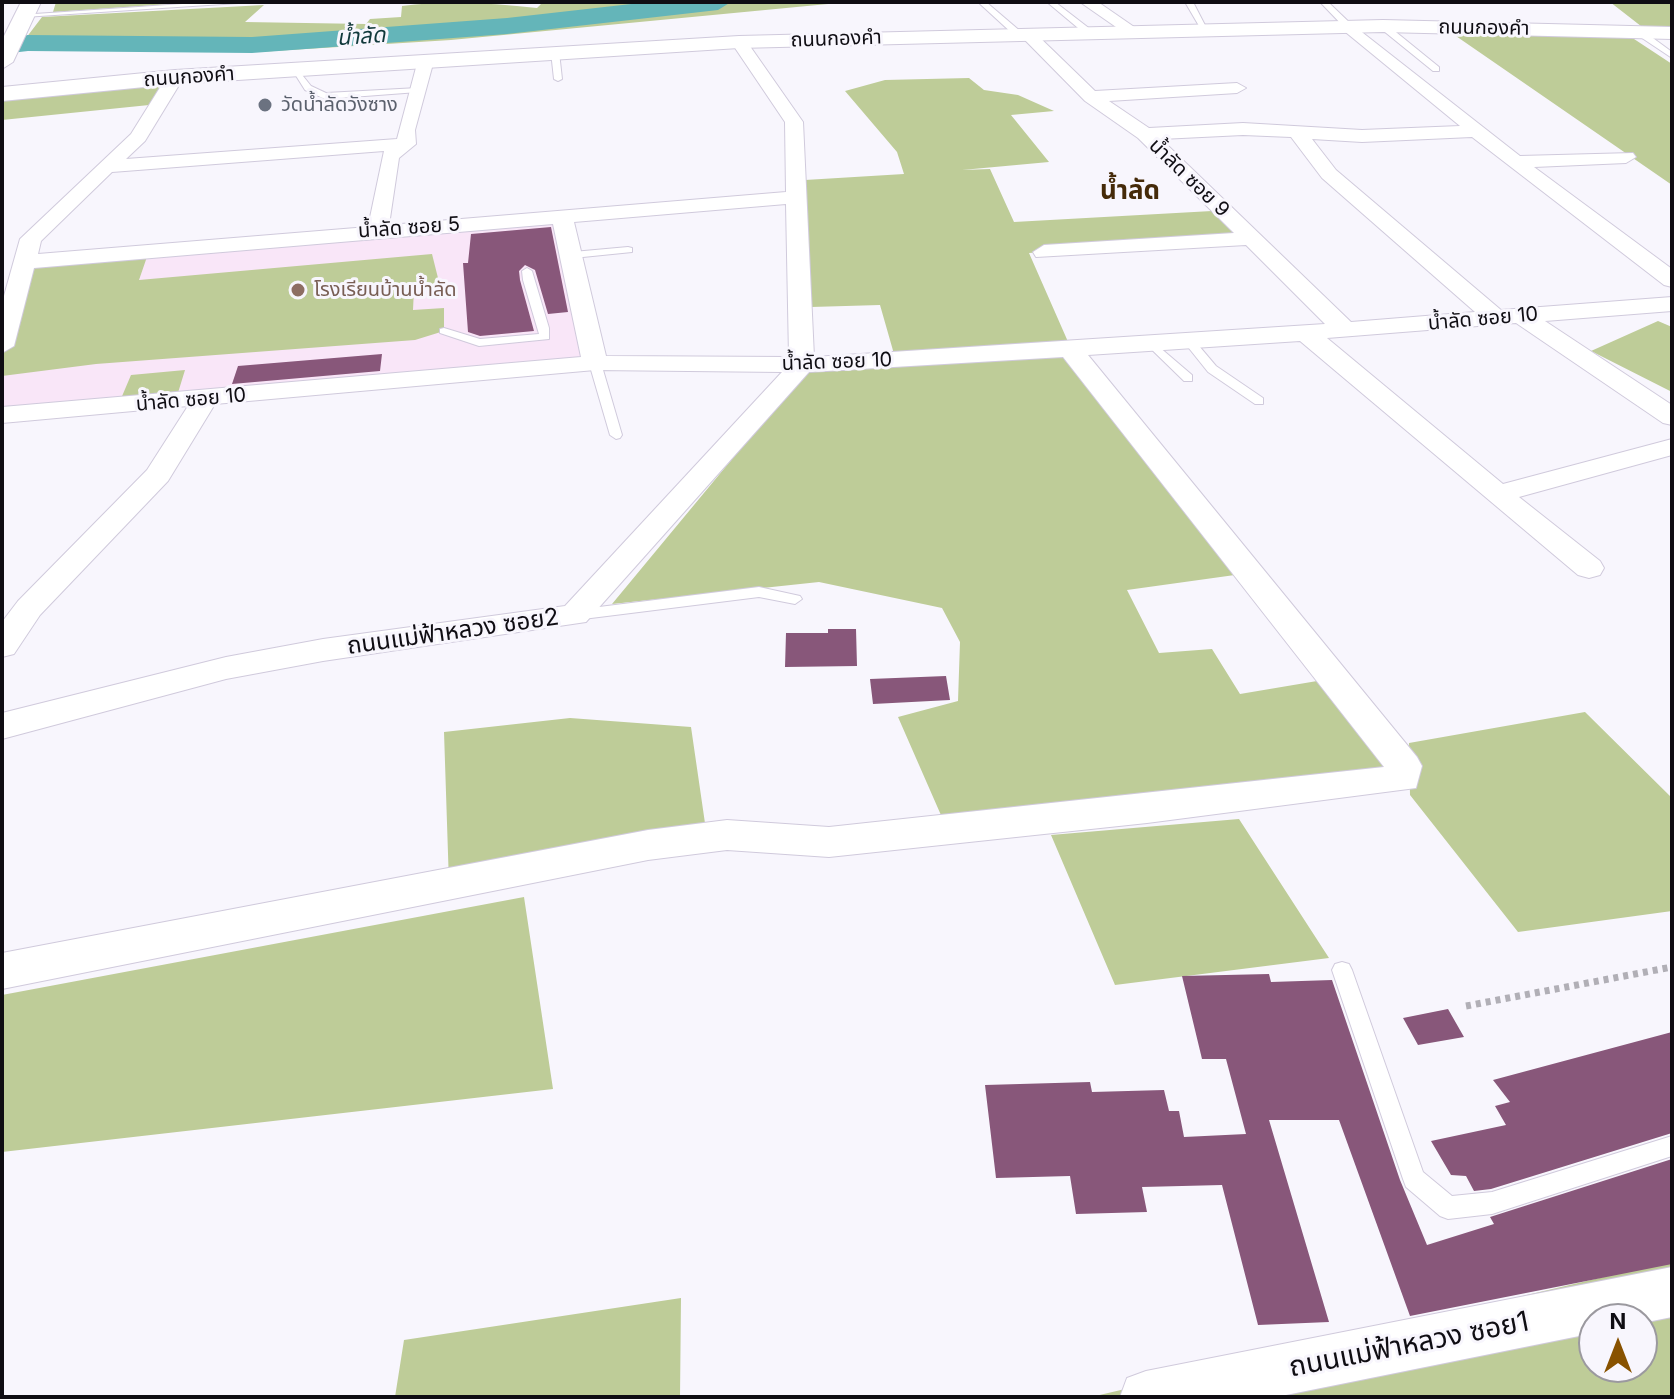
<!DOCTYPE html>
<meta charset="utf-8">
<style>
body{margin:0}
#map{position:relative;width:1674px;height:1399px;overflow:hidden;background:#f8f6fd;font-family:Inter,sans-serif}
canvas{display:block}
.frame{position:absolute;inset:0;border:4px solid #0f0d13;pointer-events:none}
.north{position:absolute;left:1578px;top:1303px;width:80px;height:80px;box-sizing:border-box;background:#f8f6fd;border:2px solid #9b999f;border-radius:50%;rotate:0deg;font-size:22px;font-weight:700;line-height:32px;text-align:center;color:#0f0d13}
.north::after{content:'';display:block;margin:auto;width:28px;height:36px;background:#885200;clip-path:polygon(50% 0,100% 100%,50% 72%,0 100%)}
</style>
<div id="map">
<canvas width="1674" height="1399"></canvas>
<div class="frame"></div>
<div class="north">N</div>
</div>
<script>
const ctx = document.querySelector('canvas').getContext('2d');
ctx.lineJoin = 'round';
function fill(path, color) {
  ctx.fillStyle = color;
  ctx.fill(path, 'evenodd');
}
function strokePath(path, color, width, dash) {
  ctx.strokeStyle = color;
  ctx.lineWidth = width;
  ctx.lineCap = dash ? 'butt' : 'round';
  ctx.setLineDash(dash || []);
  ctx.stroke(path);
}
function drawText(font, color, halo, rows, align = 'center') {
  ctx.font = font + ' Inter,"Noto Sans Thai",sans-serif';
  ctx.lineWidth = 6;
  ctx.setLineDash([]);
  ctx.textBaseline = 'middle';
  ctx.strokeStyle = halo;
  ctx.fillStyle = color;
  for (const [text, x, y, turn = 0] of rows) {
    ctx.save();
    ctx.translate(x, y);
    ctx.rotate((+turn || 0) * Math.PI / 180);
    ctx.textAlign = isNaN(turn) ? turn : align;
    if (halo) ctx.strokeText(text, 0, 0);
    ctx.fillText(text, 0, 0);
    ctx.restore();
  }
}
fill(new Path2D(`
 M562 218 595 363 2 415V346L23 262Z`), '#f9e6f8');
fill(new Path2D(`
 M56 2H202L53 12Z
 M543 2H849L451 40 258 52 168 46H70L81 38H26L42 17 264 5 245 22 366 24 370 19 401 17 402 6C446 0 493 3 537 8Z
 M1610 2H1672V30H1646Z
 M1453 34 1631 37 1672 64V185Z
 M969 78 984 90 1018 95 1054 111 1011 115 1049 162 962 170 990 169 1014 222 1212 211 1242 238 1029 253 1069 344 894 354 880 305 811 307 805 180 904 174 897 152 845 91 885 80Z
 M163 84 159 104 2 120V99Z
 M149 251 139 280 432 254 440 286 414 289 413 310 444 308V331L415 340 96 364 2 376V346L23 262Z
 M1658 321 1672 327V392L1591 351Z
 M1064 356 1242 574 1127 590 1159 653 1212 649 1240 694 1329 679 1395 767 944 822 898 717 958 701 960 642 942 608 819 582 612 604 805 371Z
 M185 370 177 396 120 401 131 375Z
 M1585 712 1672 798V911L1518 932 1410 795 1409 743Z
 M570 718 691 727 707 837 449 884 444 732Z
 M1239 819 1329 958 1115 985 1051 835Z
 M524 897 553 1089 2 1152V995Z
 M1672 1261V1397H1091ZM1594 1319H1642V1367H1594Z
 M681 1298 680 1397H395L404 1340Z`), '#becc98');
fill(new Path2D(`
 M649 2H731L718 10 507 34 252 53 28 51 2 54V38L28 35 252 37 507 18Z`), '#64b5b9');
fill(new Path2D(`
 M551 227 568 312 548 314 535 270 525 265 519 271 520 280 534 331 480 336 468 332 463 263H468L471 234Z
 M382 354 380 371 232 384 238 366Z
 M828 629H856L857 666 785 667 786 633H828Z
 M946 676 950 700 873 704 870 679Z
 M1269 974 1271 982 1332 980 1400 1180 1427 1245 1494 1224 1490 1217 1672 1159V1264L1410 1316 1339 1120H1269L1329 1322 1258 1325 1222 1185 1142 1187 1147 1212 1076 1214 1070 1176 996 1178 985 1085 1090 1082 1092 1092 1164 1090 1169 1111H1179L1184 1137 1246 1134 1226 1059H1202L1182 976Z
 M1448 1009 1464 1037 1418 1045 1403 1018Z
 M1672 1032V1133L1491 1189 1474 1191 1466 1176 1451 1175 1431 1141 1506 1125 1495 1106 1510 1102 1493 1080Z`), '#88577a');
const lane = new Path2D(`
 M212 2H254L24 17 20 15Z
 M978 2H986L1020 31V35H1014Z
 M1047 2H1055L1090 29V33H1084Z
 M1185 2H1193L1208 31H1202Z
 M1320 2H1328L1352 25V29H1346Z
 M1380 24H1386L1439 67V71H1433L1380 28Z
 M1636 30H1642L1672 52V58L1636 34Z
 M555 50 559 52 562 79 558 81 554 79 551 52Z
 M293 71H299L311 86 326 93 418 88 422 90 418 92 325 99 305 90Z
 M628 247 632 248V252L573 258 568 255 573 252Z
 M527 268 532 271 549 328V339L479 346 440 333V329L444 328 480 339 539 334 523 280 522 271Z
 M1190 339 1194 340 1216 366 1263 398V404H1255L1208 372 1184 342Z
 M1151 340 1192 375V381H1184L1147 345 1145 343Z
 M595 359 601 363 622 435 620 438 616 439 610 435 589 363Z
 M759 587 800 596 802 599 795 604 759 597 575 620 568 615 575 610Z
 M1342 962 1349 964 1352 970 1423 1172 1452 1196 1492 1192 1672 1136V1156L1492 1214 1448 1219 1440 1216 1406 1187 1403 1179 1332 970 1335 964Z`);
const street = new Path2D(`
 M1080 2H1098L1140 31 1126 34Z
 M1349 22 1520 156 1633 153 1636 157 1626 163 1534 167 1672 269V287L1664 285 1472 137 1362 142 1312 139 1336 170 1501 310 1672 297V311L1545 321 1672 405V425L1663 423 1516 323 1327 338 1503 484 1672 439V455L1519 497 1600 561 1604 568 1600 575 1589 578 1578 575 1300 341 1088 355 1417 757 1422 766 1416 788 1147 823 829 857 727 850 648 860 2 989V953L648 830 727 820 829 827 1384 767 1063 357 809 372 586 622 323 661 226 679 2 739V713L226 657 323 639 565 606 782 372 595 370 215 404 168 481 40 615 14 654 2 657V622L18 601 147 470 188 406 2 423V407L581 357 553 224 34 268 14 346 2 353V303L20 239 131 134 169 73 175 72 184 77 145 141 126 159 397 139 418 60 426 55 432 56 434 60 415 130 416 144 399 158 389 225 786 192 785 122 731 42 745 39 803 122 814 357 1325 324 1246 245 1036 257 1033 252 1044 245 1234 233 1138 138 1085 101 1018 33 1032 30 1095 91 1237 83 1246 88 1237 93 1109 101 1149 128 1243 123 1362 130 1460 126 1343 30V24ZM1243 135 1291 137 1322 178 1475 312 1351 322 1161 139ZM384 151 368 227 38 254 41 241 112 172ZM786 204 789 357 606 356 574 222Z
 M1672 1267V1317L1642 1323V1319H1594V1333L1276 1397H1120L1127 1378 1146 1371Z`);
const secondary = new Path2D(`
 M21 2H41L13 62 2 69V40Z
 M1383 20 1672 27V39L1383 32 739 48 175 84 2 101V87L175 70 739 36Z`);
strokePath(lane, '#d0cadc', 2);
strokePath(street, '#d0cadc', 2);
strokePath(secondary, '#d0cadc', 2);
strokePath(new Path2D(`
 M1466 1006 1672 967`), '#b1afb6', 7, [5, 5]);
fill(lane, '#fff');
fill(street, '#fff');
fill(secondary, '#fff');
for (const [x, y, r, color] of [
 [265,105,8,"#6b7280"],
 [298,290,8,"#8d6e63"]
]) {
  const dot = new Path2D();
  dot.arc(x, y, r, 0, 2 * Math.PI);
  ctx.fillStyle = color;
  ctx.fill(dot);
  strokePath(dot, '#f8f6fd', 3);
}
drawText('20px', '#0f0d13', '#f8f6fd', [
 ["ถนนกองคำ",1484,28,1],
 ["ถนนกองคำ",836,39,-2],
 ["ถนนกองคำ",189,77,-4],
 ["น้ำลัด ซอย 9",1189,178,44],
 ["น้ำลัด ซอย 5",409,228,-4],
 ["น้ำลัด ซอย 10",1483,319,-5],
 ["น้ำลัด ซอย 10",837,362,-2],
 ["น้ำลัด ซอย 10",191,400,-5]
]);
drawText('20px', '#5b616d', '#f8f6fd', [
 ["วัดน้ำลัดวังซาง",281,105]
], 'left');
drawText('20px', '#785e54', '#f8f6fd', [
 ["โรงเรียนบ้านน้ำลัด",314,290]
], 'left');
drawText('italic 22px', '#11393b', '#f8f6fd', [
 ["น้ำลัด",361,37,-4]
]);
drawText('24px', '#0f0d13', '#f8f6fd', [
 ["ถนนแม่ฟ้าหลวง ซอย2",453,632,-8]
]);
drawText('bold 26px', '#452a09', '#f8f6fd', [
 ["น้ำลัด",1130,191]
]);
drawText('28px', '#0f0d13', '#f8f6fd', [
 ["ถนนแม่ฟ้าหลวง ซอย1",1409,1345,-11]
]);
</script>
